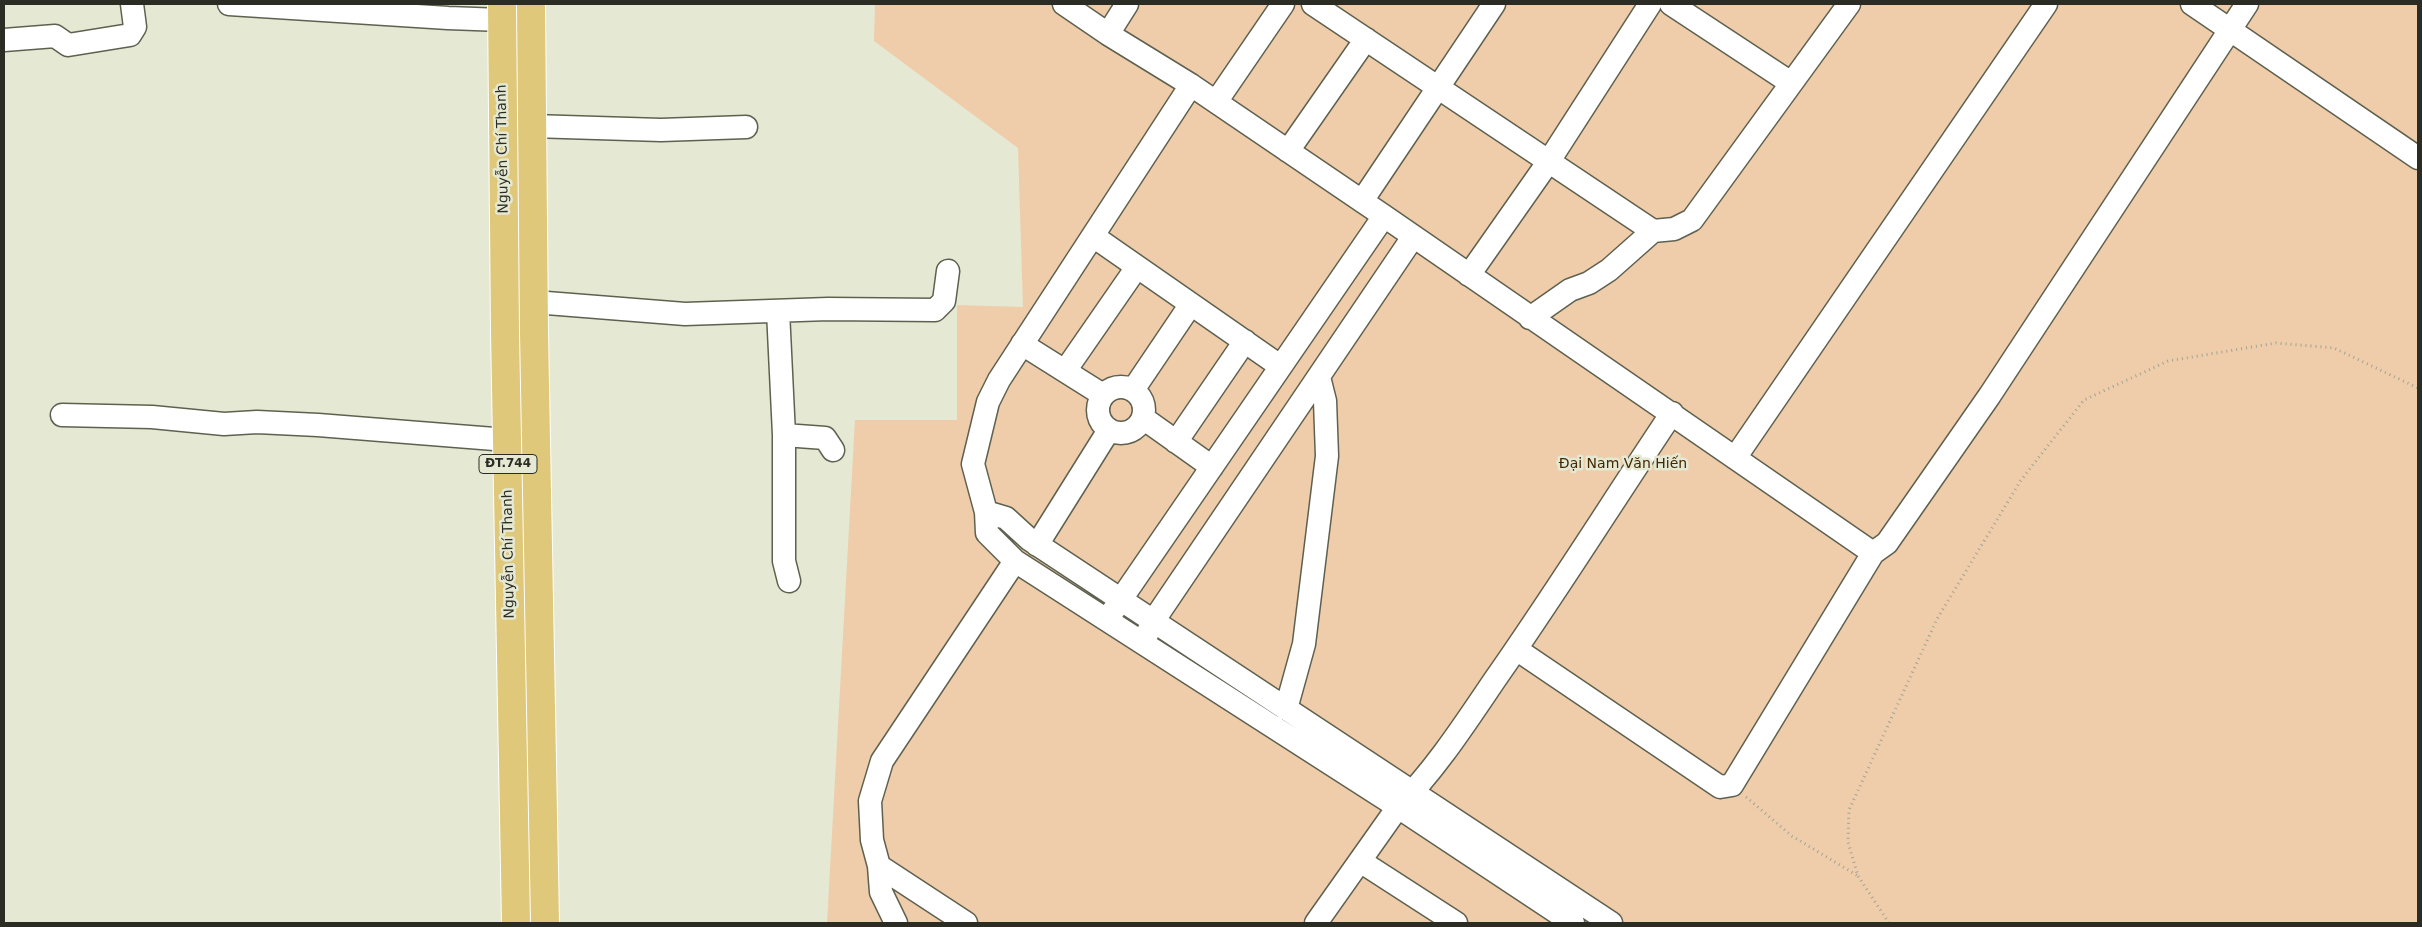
<!DOCTYPE html>
<meta charset="utf-8">
<style>
body{margin:0}
#map{position:relative;width:2422px;height:927px;overflow:hidden;background:#e5e8d3;font-family:"DejaVu Sans",sans-serif}
canvas{display:block}
.frame{position:absolute;inset:0;border:5px solid #2b2d24;pointer-events:none}
</style>
<div id="map">
<canvas width="2422" height="927"></canvas>
<div class="frame"></div>
</div>
<script>
const ctx = document.querySelector('canvas').getContext('2d');
ctx.lineJoin = 'round';
function fill(path, color) {
  ctx.fillStyle = color;
  ctx.fill(path, 'evenodd');
}
function strokePath(path, color, width, dash) {
  ctx.strokeStyle = color;
  ctx.lineWidth = width;
  ctx.lineCap = dash ? 'butt' : 'round';
  ctx.setLineDash(dash || []);
  ctx.stroke(path);
}
function drawText(font, color, halo, rows, align = 'center') {
  ctx.font = font + ' "DejaVu Sans",sans-serif';
  ctx.lineWidth = 5;
  ctx.setLineDash([]);
  ctx.textBaseline = 'middle';
  ctx.strokeStyle = halo;
  ctx.fillStyle = color;
  for (const [text, x, y, turn = 0] of rows) {
    ctx.save();
    ctx.translate(x, y);
    ctx.rotate((+turn || 0) * Math.PI / 180);
    ctx.textAlign = isNaN(turn) ? turn : align;
    if (halo) ctx.strokeText(text, 0, 0);
    ctx.fillText(text, 0, 0);
    ctx.restore();
  }
}
fill(new Path2D(`
 M875 4H2418V923H827L855 420H957V305L1023 307 1018 148 874 41Z`), '#efcdaa');
const minor = new Path2D(`
 M229 4 448 18 502 20
 M1064 4 1108 34 1191 85 1384 216 1873 553
 M1313 4 1653 231
 M1671 4 1791 83
 M2192 4 2418 158
 M1108 34 1127 4
 M4 40 55 36 68 45 130 35 135 27 132 4
 M1191 85 999 380 988 402 973 464 986 512 987 533 1015 561 1398 807 1573 923
 M1216 102 1283 4
 M532 126 661 130 746 127
 M1288 151 1366 39
 M1362 201 1494 4
 M1093 236 1280 366
 M1469 275 1549 161 1650 4
 M534 302 685 314 828 309 935 310 944 301 948 271
 M778 311 784 435V561L789 581
 M1530 318 1570 290 1589 283 1609 270 1653 231 1674 229 1692 220 1849 4
 M1022 344 1103 395
 M1065 371 1137 267
 M1098 410a23 23 0 1 1 46 0a23 23 0 1 1-46 0Z
 M1133 390 1191 304
 M62 415 152 417 224 424 257 422 318 425 507 440
 M1143 418 1212 467
 M784 435 825 438 833 450
 M1176 442 1245 341
 M1735 458 2046 4
 M986 512 1006 518 1029 539 1611 923
 M1037 545 1109 430
 M1113 611 1384 216
 M1147 634 1154 620 1413 237
 M1516 649 1720 787 1732 785 1873 553 1887 543 1990 395 2247 4
 M1286 709 1304 644 1327 456 1325 401 1319 377
 M1360 861 1456 923
 M879 866 966 923
 M896 923 881 892 879 866 872 840 870 801 882 761 1015 561
 M1316 923 1398 807C1436 769 1466 722 1496 678 1557 591 1613 501 1672 413`);
const major = new Path2D(`
 M502 4 505 332 516 923
 M531 4 534 332 545 923`);
strokePath(minor, '#5e614f', 25);
strokePath(major, '#fff', 30);
strokePath(new Path2D(`
 M1746 797 1792 836 1858 876
 M1889 923 1858 876 1848 842 1849 810 1937 619 2021 480 2084 400 2168 361 2276 343 2334 348 2418 388`), '#a1a393', 3, [1, 4]);
strokePath(minor, '#fff', 22);
strokePath(major, '#dfc87a', 28);
for (const [x, y, w] of [
 [508,464,58]
]) {
  const box = new Path2D();
  box.roundRect(x - w / 2, y - 9.5, w, 19, 4);
  ctx.fillStyle = '#e5e8d3';
  ctx.fill(box);
  strokePath(box, '#2b2d24', 1);
}
drawText('bold 12px', '#2b2d24', null, [
 ["ĐT.744",508,464]
]);
drawText('14px', '#2b2d24', '#e5e8d3', [
 ["Nguyễn Chí Thanh",503,149,-91],
 ["Nguyễn Chí Thanh",509,554,-91]
]);
drawText('14px', '#442600', '#e5e8d3', [
 ["Đại Nam Văn Hiến",1623,464]
]);
</script>
